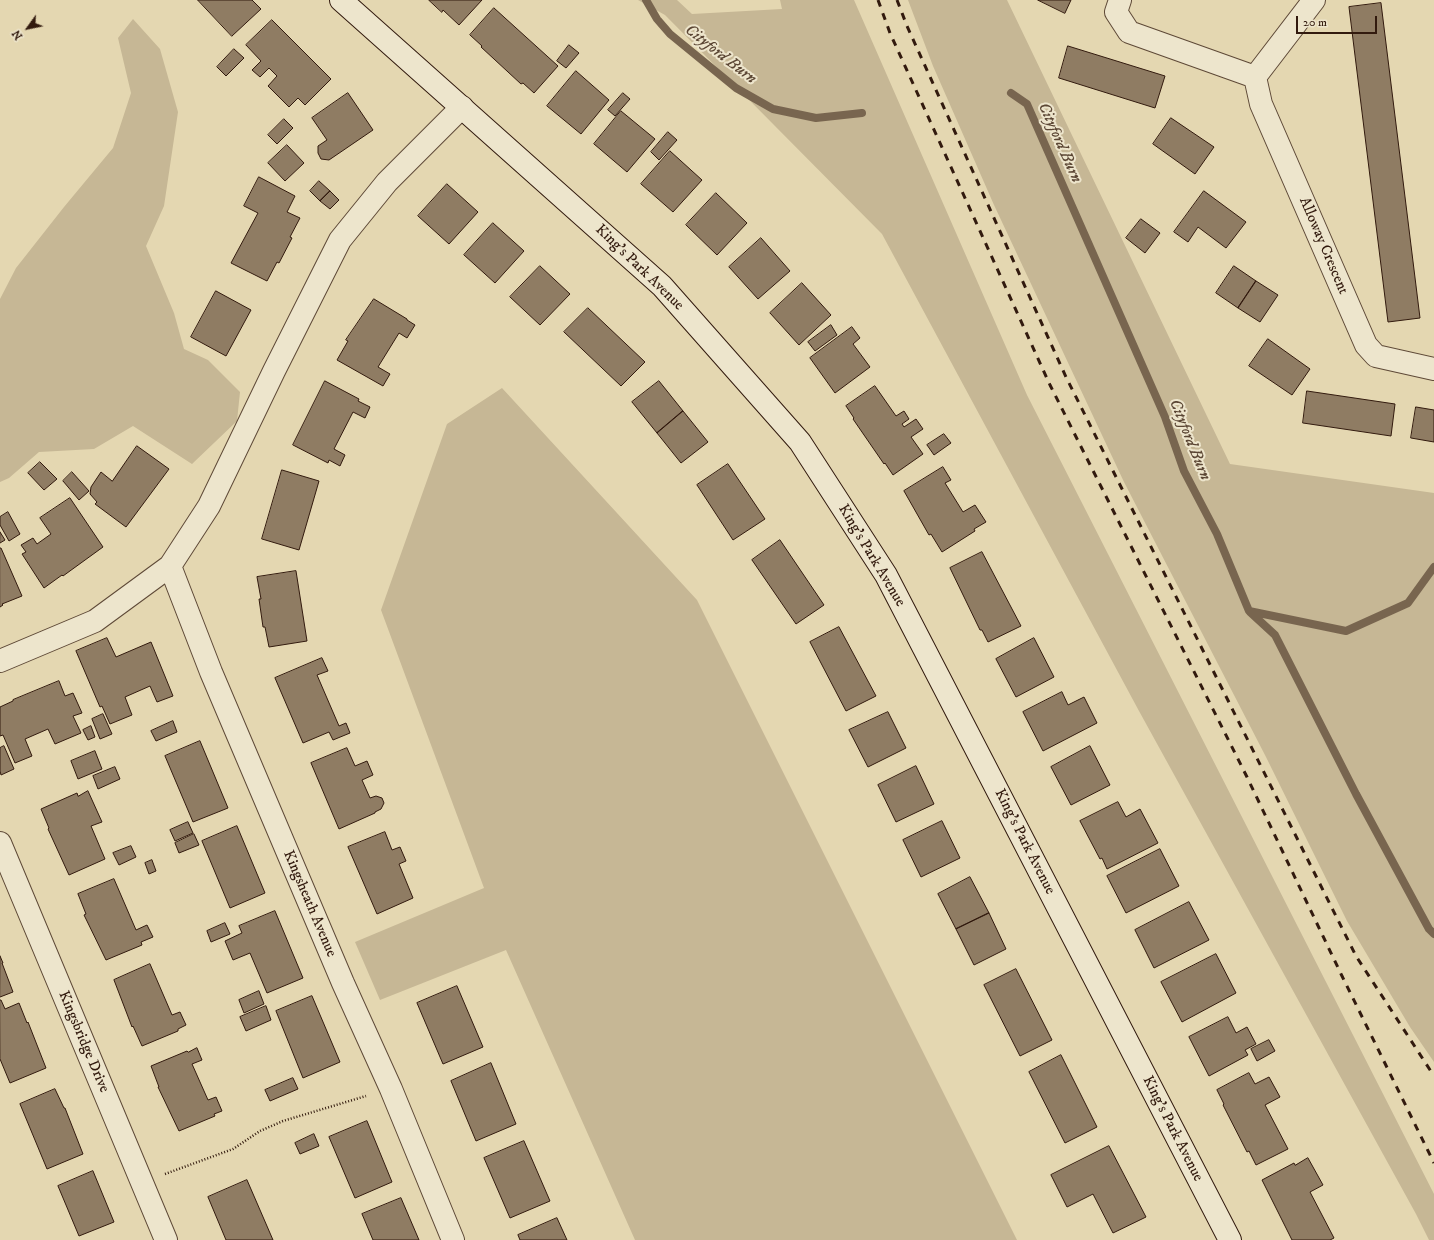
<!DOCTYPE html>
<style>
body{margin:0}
#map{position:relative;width:1434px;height:1240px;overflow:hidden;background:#e4d7b1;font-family:"IM FELL DW Pica",serif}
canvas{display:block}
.north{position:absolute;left:8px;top:8px;width:40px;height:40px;-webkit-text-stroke:3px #ede5cc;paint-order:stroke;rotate:237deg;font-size:11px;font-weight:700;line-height:16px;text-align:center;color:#321a0e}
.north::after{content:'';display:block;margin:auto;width:14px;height:18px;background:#321a0e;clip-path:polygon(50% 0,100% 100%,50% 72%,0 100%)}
.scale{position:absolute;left:1296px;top:16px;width:81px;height:18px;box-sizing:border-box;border:2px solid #321a0e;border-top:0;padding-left:5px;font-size:12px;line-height:14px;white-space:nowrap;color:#321a0e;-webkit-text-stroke:3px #ede5cc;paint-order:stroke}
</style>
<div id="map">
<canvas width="1434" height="1240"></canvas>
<div class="north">N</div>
<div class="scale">20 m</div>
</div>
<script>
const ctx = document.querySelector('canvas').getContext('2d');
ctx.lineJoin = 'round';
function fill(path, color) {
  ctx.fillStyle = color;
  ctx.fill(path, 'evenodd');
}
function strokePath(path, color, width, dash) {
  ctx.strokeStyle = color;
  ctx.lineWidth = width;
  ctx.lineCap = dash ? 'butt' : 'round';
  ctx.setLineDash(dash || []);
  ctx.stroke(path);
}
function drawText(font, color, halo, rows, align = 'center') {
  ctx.font = font + ' "IM FELL DW Pica",serif';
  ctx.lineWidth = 4;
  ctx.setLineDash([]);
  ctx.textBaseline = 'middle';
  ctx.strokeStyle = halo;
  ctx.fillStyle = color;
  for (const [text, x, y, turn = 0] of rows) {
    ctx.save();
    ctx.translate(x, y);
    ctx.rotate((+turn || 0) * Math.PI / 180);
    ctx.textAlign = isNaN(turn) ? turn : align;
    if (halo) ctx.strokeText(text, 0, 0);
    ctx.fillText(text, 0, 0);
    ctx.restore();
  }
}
fill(new Path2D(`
 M638 0H677L692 14 782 9 780 0H854L1027 395 1434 1194V1240H1429L1416 1214 1139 711 882 234 665 15Z
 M908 0H1007L1230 464 1434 493V1062L1410 1027 1347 921 1266 757 1124 482 994 205 933 66Z
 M133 19 160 49 178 112 164 206 146 246 174 313 184 349 208 360 240 392 237 421 192 464 133 426 94 449 39 452 9 478 0 482V299L16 268 64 207 113 148 131 93 118 38Z
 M502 388 697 600 1017 1240H635L506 950 380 1000 355 942 484 888 381 610 447 424Z`), '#c6b795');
strokePath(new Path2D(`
 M646 0 657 19 670 34 736 88 773 109 816 118 862 113
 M1011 93 1027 104 1165 417 1184 471 1217 534 1249 611 1346 631 1408 603 1434 567
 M1250 612 1275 635 1356 794 1429 929 1434 934`), '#78654f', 8);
const building = new Path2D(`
 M198 0H252L261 9 232 36Z
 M429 0H482L459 25 443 10 442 12Z
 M1038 0H1071L1065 13Z
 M1381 3 1420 318 1388 322 1349 7Z
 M494 8 558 66 534 93 523 83 521 84 481 47 482 46 470 35Z
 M272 20 331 79 305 105 298 98 289 107 268 86 277 76 269 68 260 77 252 70 261 61 246 45Z
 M569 45 579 53 566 68 557 61Z
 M1068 46 1165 76 1155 108 1059 78Z
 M234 49 244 58 226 76 217 67Z
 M576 71 609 100 581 134 547 106Z
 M348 93 373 130 329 160 321 159 318 153V146L327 140 312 118Z
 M623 93 630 99 615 116 608 110Z
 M621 111 655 139 627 172 594 144Z
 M1171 118 1214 147 1195 174 1153 144Z
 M284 119 293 128 277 144 268 135Z
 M668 132 677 140 659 160 651 152Z
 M287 145 304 163 285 181 268 163Z
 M670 151 702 180 673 212 641 184Z
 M259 177 295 196 287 212 300 218 290 237 292 238 279 263 277 262 267 281 231 263 258 213 244 206Z
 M319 181 330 191 320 201 310 191Z
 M447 184 478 212 449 244 418 216Z
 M330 191 339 200 330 209 320 201Z
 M1204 191 1246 222 1226 248 1198 227 1188 242 1174 232Z
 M716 193 747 223 717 255 686 225Z
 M1141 219 1160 233 1145 253 1126 238Z
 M493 223 524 251 495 283 464 255Z
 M761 238 790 271 758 299 729 267Z
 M540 266 570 294 540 325 510 297Z
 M1234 266 1256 281 1238 308 1216 293Z
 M1256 281 1278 295 1260 322 1238 308Z
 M802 283 831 315 799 345 770 313Z
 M216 291 251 310 226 356 191 337Z
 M374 299 407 319V320L415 325 407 338 399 333 378 367 390 374 383 386 337 360 348 341 346 340Z
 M588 308 645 362 621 386 564 332Z
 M831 325 837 335 815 351 808 342Z
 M852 327 860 338 853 344 870 367 835 393 810 358Z
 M1268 339 1310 369 1292 395 1249 366Z
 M325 381 359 399 358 401 370 407 365 418 353 412 334 449 345 455 340 466 329 460 328 463 293 445Z
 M659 381 683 411 657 433 632 402Z
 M875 386 896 416 904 411 909 419 902 424 904 427 916 419 923 429 911 437 923 454 893 475 885 463 884 464 853 419 854 418 846 406Z
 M1307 391 1395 404 1391 436 1303 423Z
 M1416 407 1434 410V442L1411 438Z
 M683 411 708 442 681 463 657 433Z
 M944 434 951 443 934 455 927 445Z
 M137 446 169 469 126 527 95 504 97 502 90 494 91 487 101 472 112 481Z
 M40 462 57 479 44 490 28 473Z
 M728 464 765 519 733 540 697 485Z
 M943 467 951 480 945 483 963 512 975 505 986 522 974 529 975 531 942 552 931 534 929 535 904 491Z
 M282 470 319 481 299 550 262 539Z
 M72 472 89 491 79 500 63 481Z
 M70 498 103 547 63 576 62 575 44 588 22 554 26 552 21 545 33 538 37 544 51 534 40 518Z
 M8 512 20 534 9 541 0 525V517Z
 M0 532 5 540 0 543Z
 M780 540 824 605 796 624 752 560Z
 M0 548H1L22 596 2 604 3 605 0 607Z
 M982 552 1021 626 988 642 982 630H980L950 568Z
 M296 571 307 641 269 647 265 627H263L259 599H261L257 577Z
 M839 627 876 696 846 711 810 642Z
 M107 638 116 657 151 642 173 696 157 702 150 686 125 697 132 715 110 724 102 706 100 707 76 651Z
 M1034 638 1054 677 1016 697 996 659Z
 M322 658 328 671 317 675 339 726 346 723 350 733 333 740 329 732 303 743 275 678Z
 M59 681 65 696 73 693 82 713 73 716 81 733 55 744 48 729 25 739 32 756 15 763 3 735 0 736V707L13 701V700Z
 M1062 692 1068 705 1084 697 1097 723 1043 751 1023 712Z
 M888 712 906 748 868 767 849 730Z
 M103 714 112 734 100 739 92 719Z
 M173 721 177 732 156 741 151 731Z
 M91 726 95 737 88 740 83 730Z
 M200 741 228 808 193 822 165 756Z
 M4 746 14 769 1 775 0 771V748Z
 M1090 746 1110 785 1071 805 1051 767Z
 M347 748 355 766 367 761 373 775 362 780 370 798 376 796 382 798 384 803 381 809 375 812V813L339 829 311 763Z
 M95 751 102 769 78 779 71 761Z
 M916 766 934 804 896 822 878 785Z
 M115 767 120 779 98 789 93 776Z
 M88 791 102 822 91 826 105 859 69 875 48 829 49 828 41 809 77 793 78 796Z
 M1118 802 1126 817 1140 809 1158 843 1107 869 1102 858 1100 859 1080 821Z
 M942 821 960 858 921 877 903 840Z
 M188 822 193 833 175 841 170 830Z
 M237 826 265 893 230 908 202 841Z
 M385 832 392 850 400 847 406 861 399 864 413 898 377 914 348 847Z
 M194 834 199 845 179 853 175 843Z
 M131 846 136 857 119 865 113 853Z
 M1160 849 1179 886 1126 913 1107 876Z
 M152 860 156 871 149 874 145 863Z
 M970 877 989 913 956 929 938 894Z
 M114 879 136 930 147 925 153 937 141 942 142 945 106 960 84 915 86 914 78 894Z
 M1189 902 1209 940 1154 968 1135 930Z
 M275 911 303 978 267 993 250 953 233 960 225 941 242 933 239 926Z
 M989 913 1006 949 974 965 956 929Z
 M225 923 230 934 211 942 207 931Z
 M1216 954 1236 993 1182 1022 1161 982Z
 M0 956 3 963H2L13 992 0 997Z
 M150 964 172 1015 180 1012 186 1025 178 1029V1031L142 1046 133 1026 132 1027 114 980Z
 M1016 969 1052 1040 1020 1056 984 985Z
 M457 986 483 1047 443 1064 417 1003Z
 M259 991 264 1004 244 1013 239 1000Z
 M312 996 340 1062 303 1078 276 1011Z
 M0 1000H1L5 1009 19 1003 27 1023 28 1022 46 1068 10 1083 0 1059Z
 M266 1006 271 1020 246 1031 240 1017Z
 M1228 1017 1236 1033 1247 1027 1256 1044 1245 1050 1248 1055 1209 1076 1189 1037Z
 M1269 1040 1275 1051 1257 1061 1251 1049Z
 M197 1048 202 1060 192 1064 208 1100 216 1097 222 1111 214 1114 215 1116 179 1131 158 1087H159L151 1066 187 1051 188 1052Z
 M1061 1055 1097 1127 1065 1143 1029 1072Z
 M491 1063 516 1124 476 1141 451 1081Z
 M1249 1073 1255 1084 1269 1077 1280 1097 1265 1105 1288 1149 1256 1165 1249 1151 1247 1152 1223 1105 1224 1104 1217 1090Z
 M293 1078 298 1089 270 1101 265 1090Z
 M55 1089 64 1108H65L83 1154 47 1169 20 1104Z
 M367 1121 392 1182 355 1198 329 1137Z
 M314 1134 319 1146 300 1154 295 1143Z
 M524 1141 550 1201 510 1218 484 1158Z
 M1109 1146 1146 1217 1113 1233 1093 1194 1067 1207 1051 1175Z
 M1308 1158 1323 1185 1310 1192 1334 1238 1330 1240H1292L1262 1180 1294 1163 1295 1165Z
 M93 1171 114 1222 79 1236 58 1186Z
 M247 1180 273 1240H226L208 1197Z
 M401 1198 419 1240H373L362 1214Z
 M557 1218 567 1240H520L518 1235Z`);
fill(building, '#8f7c63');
strokePath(building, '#321a0e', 1);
const street = new Path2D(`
 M1120 0 1116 12 1129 32 1255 77 1261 104 1366 345 1376 356 1434 369
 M1255 77 1314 0
 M170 566 211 672 343 983 391 1089 453 1240
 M0 661 95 621 170 566 209 506 274 371 340 240 387 182 462 107
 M0 843 166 1240`);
const secondary = new Path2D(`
 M341 0 662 286 800 442 886 575 1230 1240`);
strokePath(street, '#5e4937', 24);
strokePath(secondary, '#321a0e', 24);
strokePath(new Path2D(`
 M165 1174 233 1149 260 1131 283 1121 366 1096`), '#321a0e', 2.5, [1, 2]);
strokePath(street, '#ede5cc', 22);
strokePath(secondary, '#ede5cc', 22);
strokePath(new Path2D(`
 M878 0 890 33 1050 385 1247 777 1342 976 1434 1163
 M897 0 907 26 1066 377 1356 956 1434 1076`), '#321a0e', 3, [7, 7]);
drawText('15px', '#321a0e', '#ede5cc', [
 ["Alloway Crescent",1323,246,67],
 ["King's Park Avenue",639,268,44],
 ["King's Park Avenue",871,556,59],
 ["King's Park Avenue",1024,842,63],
 ["Kingsheath Avenue",309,904,67],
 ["Kingsbridge Drive",83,1042,67],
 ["King's Park Avenue",1172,1129,63]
]);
drawText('italic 16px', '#5b4634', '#ede5cc', [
 ["Cityford Burn",720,55,38],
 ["Cityford Burn",1059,143,66],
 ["Cityford Burn",1189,440,68]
]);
</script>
